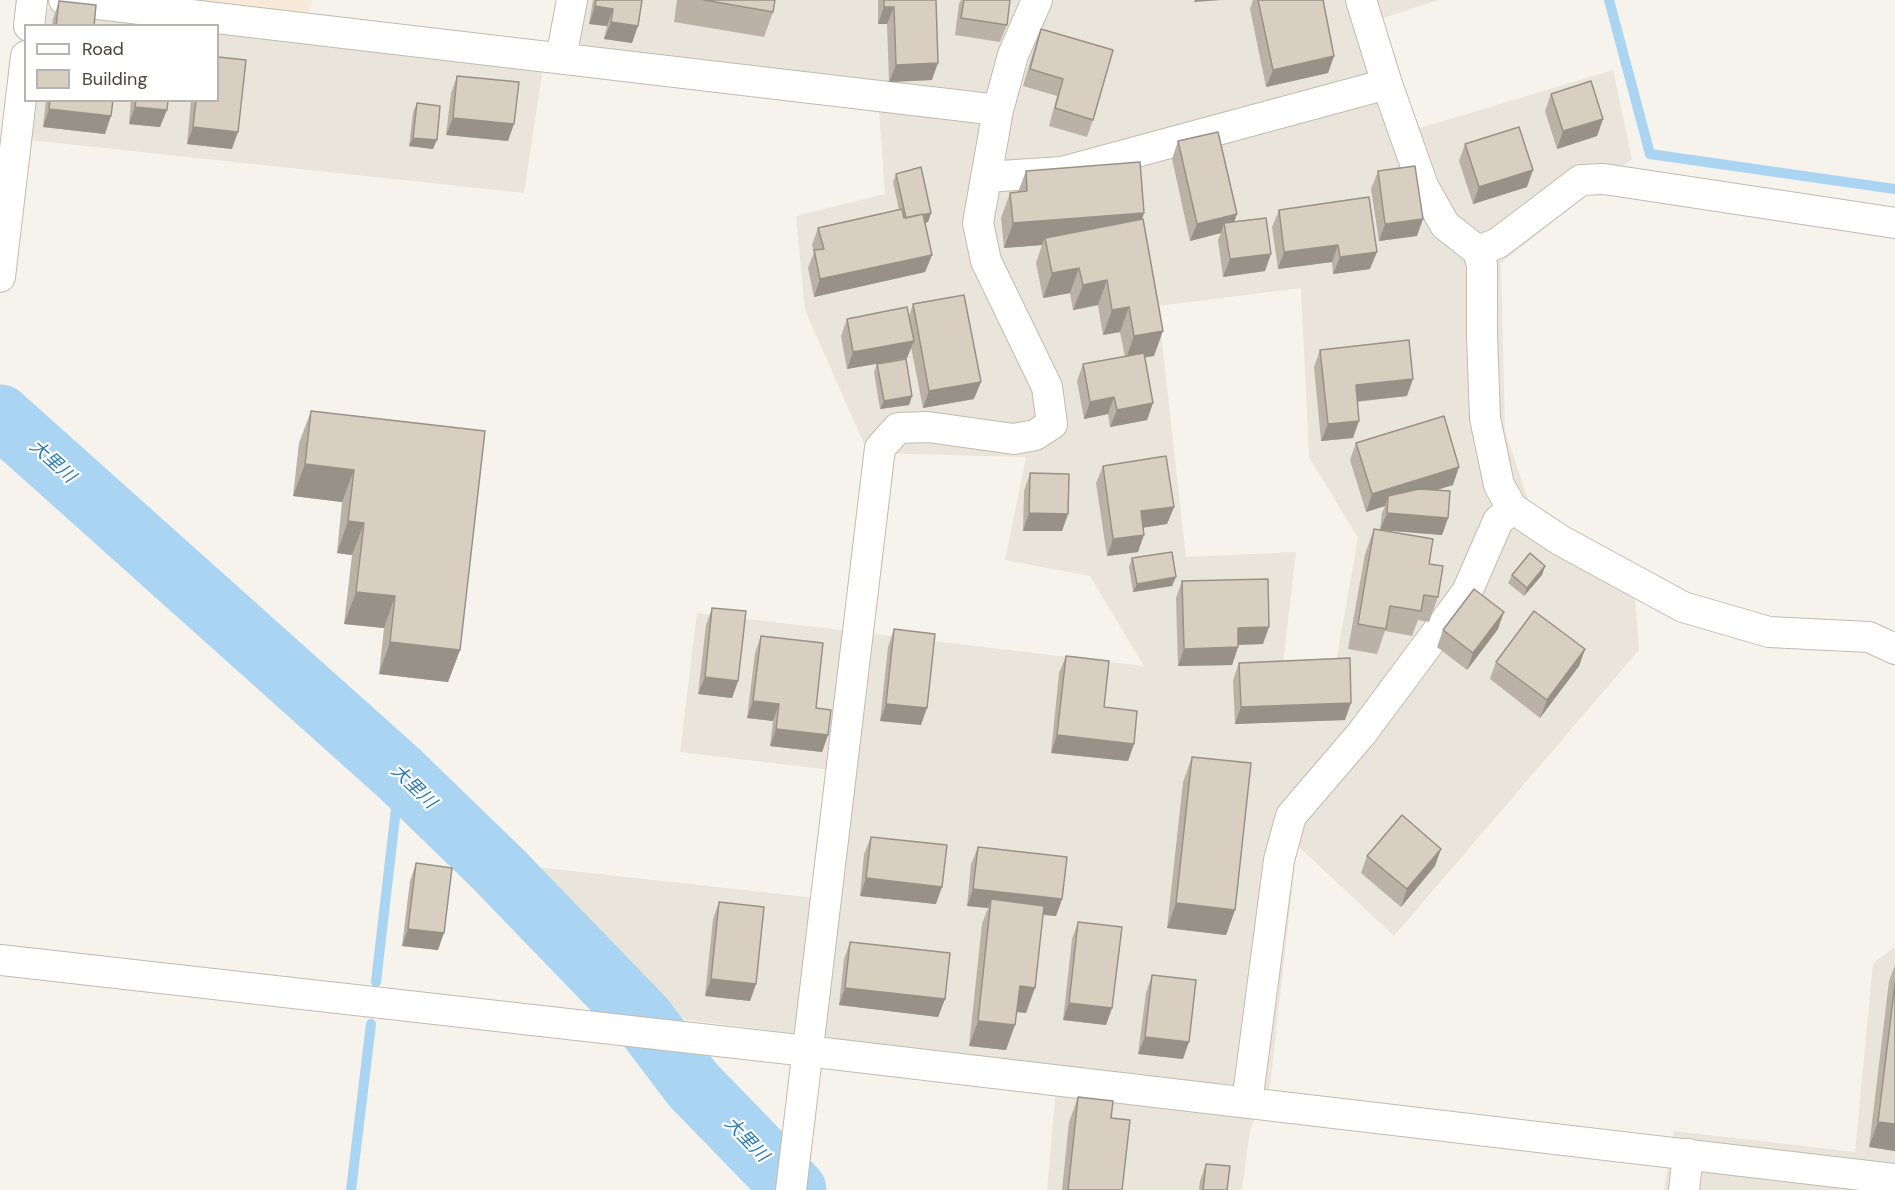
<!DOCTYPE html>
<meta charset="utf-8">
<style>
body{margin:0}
#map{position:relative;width:1895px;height:1190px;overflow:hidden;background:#f6f3ec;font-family:"DM Sans",sans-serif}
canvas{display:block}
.legend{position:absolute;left:24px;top:24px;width:195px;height:78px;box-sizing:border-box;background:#fff;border:2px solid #b7b4b0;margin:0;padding:8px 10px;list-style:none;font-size:18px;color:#4b4439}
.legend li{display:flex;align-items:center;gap:12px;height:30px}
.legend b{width:30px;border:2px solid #b7b4b0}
</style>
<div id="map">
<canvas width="1895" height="1190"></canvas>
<ul class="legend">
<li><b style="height:8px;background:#fff"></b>Road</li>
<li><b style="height:16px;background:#d8cfc1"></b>Building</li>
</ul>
</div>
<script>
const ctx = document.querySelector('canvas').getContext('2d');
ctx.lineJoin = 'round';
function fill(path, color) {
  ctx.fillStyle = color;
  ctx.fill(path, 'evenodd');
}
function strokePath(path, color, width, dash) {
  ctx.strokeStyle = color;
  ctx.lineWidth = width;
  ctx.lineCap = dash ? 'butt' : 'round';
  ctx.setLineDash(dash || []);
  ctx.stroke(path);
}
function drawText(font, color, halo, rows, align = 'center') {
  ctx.font = font + ' "DM Sans","Noto Sans JP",sans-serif';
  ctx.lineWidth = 4.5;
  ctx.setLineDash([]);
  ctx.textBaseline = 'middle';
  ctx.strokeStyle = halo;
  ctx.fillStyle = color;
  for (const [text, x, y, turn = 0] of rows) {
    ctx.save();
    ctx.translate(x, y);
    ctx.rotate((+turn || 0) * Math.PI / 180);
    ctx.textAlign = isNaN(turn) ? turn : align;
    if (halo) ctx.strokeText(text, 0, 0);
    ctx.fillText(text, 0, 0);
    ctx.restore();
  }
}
fill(new Path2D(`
 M581 0H1439L1376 20 1420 128 1613 70 1632 159 1501 263 1505 431 1531 508 1633 569 1639 650 1394 936 1297 845 1270 1086 1250 1130 1242 1190H1047L1058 1067 680 1019 536 867 816 898 831 770 680 752 697 613 1144 666 1090 576 1005 560 1026 457 868 453 805 310 796 216 885 194 877 82 572 48ZM1301 288 1309 457 1358 538 1336 662 1283 664 1296 552 1186 557 1158 306Z
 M43 8 192 25 42 26Z
 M218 29 543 67 524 193 29 140 33 101 218 100Z
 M1895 947V1190H1664L1674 1131 1855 1152 1873 963Z`), '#eae5da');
fill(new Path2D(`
 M158 0H312L308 19Z`), '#f7ead8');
strokePath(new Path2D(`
 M1609 0 1650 154 1895 189
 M376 982 400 774
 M351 1190 371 1024`), '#a9d4f2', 10);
strokePath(new Path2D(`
 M0 416 400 774 498 869 643 1019 693 1085 795 1190`), '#a9d4f2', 63);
const minor = new Path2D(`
 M64 0 998 110
 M1361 0 1387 84 1423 186 1445 225 1478 251 1482 265V335L1485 418 1499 485 1512 508 1560 540 1683 607 1769 632 1869 637 1895 649
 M29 26 32 0
 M561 58 572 0
 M986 177 1062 172 1387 84
 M1478 251 1498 243 1581 180 1604 179 1895 223
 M0 277 26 56
 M0 960 807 1051 1895 1179
 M1247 1103 1279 860 1291 816 1362 733 1467 592 1498 521 1512 508
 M791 1190 880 448 898 428 928 427 1014 439 1035 435 1052 424 1047 387 986 261 978 223 998 110 1013 55 1037 0
 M1684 1190 1688 1154`);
strokePath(minor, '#c2bbae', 32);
strokePath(minor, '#fff', 30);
fill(new Path2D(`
 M593 0H642L632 43 604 39 607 26 589 24Z
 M677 0H775L773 12 764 37 674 22Z
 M878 0H936L932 80 889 82 887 24H878Z
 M961 0H1010L1007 25 1000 42 955 35 959 4Z
 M1253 0H1323L1334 56 1328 73 1266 87 1250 9Z
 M59 1 94 26H52L53 19Z
 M1041 29 1093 120 1087 137 1049 126 1057 96 1023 86 1035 46Z
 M457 76 508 141 446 135 451 93Z
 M1551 94 1603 119 1597 136 1557 149 1545 111Z
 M46 100H113L105 134 43 127Z
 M131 100H168L160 127 129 124Z
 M191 100H218L232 149 187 144Z
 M417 103 433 149 409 146 413 112Z
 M1178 141 1234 222 1265 271 1223 277 1218 240 1221 233 1190 241 1172 159Z
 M1465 144 1527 187 1473 204 1459 161Z
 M1026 171 1144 213 1142 219 1154 356 1145 357 1153 403 1147 420 1110 427 1108 414 1084 419 1077 381 1083 364 1125 357 1120 332 1103 335 1098 305 1073 310 1070 293 1043 298 1036 263 1042 245 1004 248 1001 218 1010 193 1018 192Z
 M1378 171 1417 236 1379 241 1371 189Z
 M896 174 931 213 928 222 925 223 932 255 925 272 814 297 808 268 814 252 812 245 818 228 899 210 893 182Z
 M1369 197 1370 269 1333 274 1332 262 1278 269 1272 227 1279 210Z
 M913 304 974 399 923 408 911 347 907 358 906 359 912 396 909 405 880 409 874 372 877 364 847 369 841 336 847 319 909 316Z
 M1320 350 1407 396 1357 402 1353 438 1321 441 1314 367Z
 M311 411 485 431 460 650 448 682 379 674 384 628 344 624 352 555 337 553 342 502 293 496 299 443Z
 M1356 443 1453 485 1436 490 1448 518 1442 535 1383 530 1429 564 1438 597 1429 622 1418 620 1412 636 1385 631 1377 654 1348 649 1365 554 1374 529 1380 530 1382 513 1385 506 1366 512 1350 460Z
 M1103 466 1174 507 1167 524 1143 527 1138 552 1107 556 1096 483Z
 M1030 473 1068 514 1062 531H1023L1024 491Z
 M1132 558 1176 577 1172 586 1133 592 1129 567Z
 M1545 566 1542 575 1524 596 1508 583 1512 575Z
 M1182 581 1263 644 1238 645V647L1232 665 1178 666 1176 598Z
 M712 608 738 681 732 698 698 694 706 625Z
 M894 629 921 725 880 721 888 647Z
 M1498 629 1467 670 1437 647 1443 630Z
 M761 636 816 708 828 735 822 752 770 746 773 721 747 718 755 653Z
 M1585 649 1579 666 1540 718 1490 679 1496 662Z
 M1066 656 1104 707 1134 744 1128 761 1051 753 1059 673Z
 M1239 663 1345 720 1235 724 1233 680Z
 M1192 757 1235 910 1226 935 1167 928 1183 782Z
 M871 837 936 904 860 896 864 854Z
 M978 847 1062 899 1056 916 1043 915 1026 1013 1017 1012 1006 1050 969 1046 982 924 988 908 967 906 971 864Z
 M1367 856 1435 866 1401 907 1361 873Z
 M416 863 438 950 402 946 410 881Z
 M719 902 756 984 750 1001 705 996 713 919Z
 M1078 922 1112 1008 1106 1025 1063 1020 1072 939Z
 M850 942 945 999 938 1017 839 1005 844 959Z
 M1895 965V1151L1869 1147 1889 981Z
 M1152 975 1183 1059 1138 1054 1146 993Z
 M1078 1097 1111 1118 1122 1190H1062L1069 1122Z
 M1206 1164 1227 1190H1199L1200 1181Z`), '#bab2a6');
fill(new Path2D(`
 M1195 0H1222L1194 2Z
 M595 6 613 9 607 26 589 24Z
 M884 7H894L887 24H878Z
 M611 22 638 26 632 43 604 39Z
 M1334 56 1328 73 1266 87 1273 70Z
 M938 63 932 80 889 82 896 65Z
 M135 107 167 110 160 127 129 124Z
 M49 109 111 116 105 134 43 127Z
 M453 118 514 124 508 141 446 135Z
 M1603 119 1597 136 1557 149 1563 131Z
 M193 127 238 132 232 149 187 144Z
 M413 138 437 140 433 149 409 146Z
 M1533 170 1527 187 1473 204 1479 187Z
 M931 213 928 222 903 228 906 219Z
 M1144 213 1135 238H1045L1042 245 1004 248 1013 223Z
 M1237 214 1231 231 1224 223 1221 233 1190 241 1197 224Z
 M1423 219 1417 236 1379 241 1385 224Z
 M1338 245 1332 262 1278 269 1284 252Z
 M1377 252 1370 269 1333 274 1340 257Z
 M1271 254 1265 271 1223 277 1230 259Z
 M932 255 925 272 814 297 820 279Z
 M1079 268 1070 293 1043 298 1052 273Z
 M1107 280 1098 305 1073 310 1083 285Z
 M1129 307 1120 332 1103 335 1112 310Z
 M1163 331 1154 356 1125 361 1134 336Z
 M914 341 907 358 847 369 853 352Z
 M1413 379 1407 396 1349 402 1356 385Z
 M981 382 974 399 923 408 929 391Z
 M912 396 909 405 880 409 884 401Z
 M1114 397 1108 414 1084 419 1090 402Z
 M1153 403 1147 420 1110 427 1117 410Z
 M1359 421 1353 438 1321 441 1328 424Z
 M305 464 354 470 342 502 293 496Z
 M1459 467 1453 485 1387 505 1388 496 1385 506 1366 512 1372 494Z
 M1174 507 1167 524 1135 529 1141 511Z
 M1029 513 1068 514 1062 531H1023Z
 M1387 513 1448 518 1442 535 1380 530Z
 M348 521 364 523 352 555 337 553Z
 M1144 535 1138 552 1107 556 1113 539Z
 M1545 566 1542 575 1524 596 1527 588Z
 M1176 577 1172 586 1133 592 1137 584Z
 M356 592 395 596 384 628 344 624Z
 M1504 612 1498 629 1467 670 1473 653Z
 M1269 627 1263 644 1232 645 1238 628Z
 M390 642 460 650 448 682 379 674Z
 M1238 647 1232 665 1178 666 1184 649Z
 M1585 649 1579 666 1540 718 1547 700Z
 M705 677 738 681 732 698 698 694Z
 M753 701 779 704 773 721 747 718Z
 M1351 703 1345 720 1235 724 1241 707Z
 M886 704 927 708 921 725 880 721Z
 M776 729 828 735 822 752 770 746Z
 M1057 735 1134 744 1128 761 1051 753Z
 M1441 849 1435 866 1401 907 1407 889Z
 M866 878 942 887 936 904 860 896Z
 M973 889 1062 899 1056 916 990 909 991 899 988 908 967 906Z
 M1176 903 1235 910 1226 935 1167 928Z
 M408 929 444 933 438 950 402 946Z
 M711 979 756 984 750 1001 705 996Z
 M1020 986 1035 988 1026 1013 1010 1011Z
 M845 988 945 999 938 1017 839 1005Z
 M1069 1003 1112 1008 1106 1025 1063 1020Z
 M978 1021 1015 1025 1006 1050 969 1046Z
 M1145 1037 1189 1042 1183 1059 1138 1054Z
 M1878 1122 1895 1124V1151L1869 1147Z`), '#979187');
const building = new Path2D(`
 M596 0H642L638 26 611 22 613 9 595 6Z
 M704 0H775L773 12Z
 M884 0H936L938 63 896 65 894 7H884Z
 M964 0H1010L1007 25 961 18Z
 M1258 0H1323L1334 56 1273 70Z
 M59 1 96 5 94 26H56Z
 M1041 29 1113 50 1093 120 1055 108 1063 79 1030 69Z
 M218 57 246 60 238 132 193 127 196 100H218Z
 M457 76 519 82 514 124 453 118Z
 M1591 81 1603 119 1563 131 1551 94Z
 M50 100H113L111 116 49 109Z
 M136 100H168L167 110 135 107Z
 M417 103 440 106 437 140 413 138Z
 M1519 127 1533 170 1479 187 1465 144Z
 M1218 132 1237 214 1197 224 1178 141Z
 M1140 162 1144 213 1013 223 1010 193 1027 191 1026 171Z
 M1415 166 1423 219 1385 224 1378 171Z
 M921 167 931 213 923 215V214L906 218 896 174Z
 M1369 197 1377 252 1340 257 1338 245 1284 252 1279 210Z
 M902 209 904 218 923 214 932 255 820 279 814 250 824 249 818 228Z
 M1266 218 1271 254 1230 259 1224 223Z
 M1143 219 1163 331 1134 336 1129 307 1112 310 1107 280 1083 285 1079 268 1052 273 1045 238Z
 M964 295 981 382 929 391 913 304Z
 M907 307 914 341 853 352 847 319Z
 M1409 340 1413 379 1356 385 1359 421 1328 424 1320 350Z
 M1144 353 1153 403 1117 410 1114 397 1090 402 1083 364Z
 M906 359 912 396 884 401 877 364Z
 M311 411 485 431 460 650 390 642 395 596 356 592 364 523 348 521 354 470 305 464Z
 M1444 416 1459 467 1372 494 1356 443Z
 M1166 456 1174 507 1141 511 1144 535 1113 539 1103 466Z
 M1030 473 1069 474 1068 514 1029 513Z
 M1419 489 1450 491 1448 518 1387 513 1388 496Z
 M1374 529 1433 539 1429 564 1443 566 1438 597 1424 595 1421 611 1390 606 1386 629 1358 624Z
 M1172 552 1176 577 1137 584 1132 558Z
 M1530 553 1545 566 1527 588 1512 575Z
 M1268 579 1269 627 1238 628V647L1184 649 1182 581Z
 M1474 589 1504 612 1473 653 1443 630Z
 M712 608 746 611 738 681 705 677Z
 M1534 611 1585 649 1547 700 1496 662Z
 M894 629 935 634 927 708 886 704Z
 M761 636 823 643 816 708 831 710 828 735 776 729 779 704 753 701Z
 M1066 656 1109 661 1104 707 1137 711 1134 744 1057 735Z
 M1350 658 1351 703 1241 707 1239 663Z
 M1192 757 1251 763 1235 910 1176 903Z
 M1402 815 1441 849 1407 889 1367 856Z
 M871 837 947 845 942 887 866 878Z
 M978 847 1067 857 1062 899 973 889Z
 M416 863 452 868 444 933 408 929Z
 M991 899 1044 906 1035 988 1020 986 1015 1025 978 1021Z
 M719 902 764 907 756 984 711 979Z
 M1078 922 1122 927 1112 1008 1069 1003Z
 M850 942 950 953 945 999 845 988Z
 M1152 975 1196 980 1189 1042 1145 1037Z
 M1895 983V1124L1878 1122Z
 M1078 1097 1113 1101 1111 1118 1130 1120 1122 1190H1068Z
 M1206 1164 1230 1166 1227 1190H1203Z`);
fill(building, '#d8cfc1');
strokePath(building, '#979187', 1.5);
drawText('italic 18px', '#2e7ab2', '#fff', [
 ["大里川",52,462,42],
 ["大里川",413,787,44],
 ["大里川",746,1140,46]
]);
</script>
